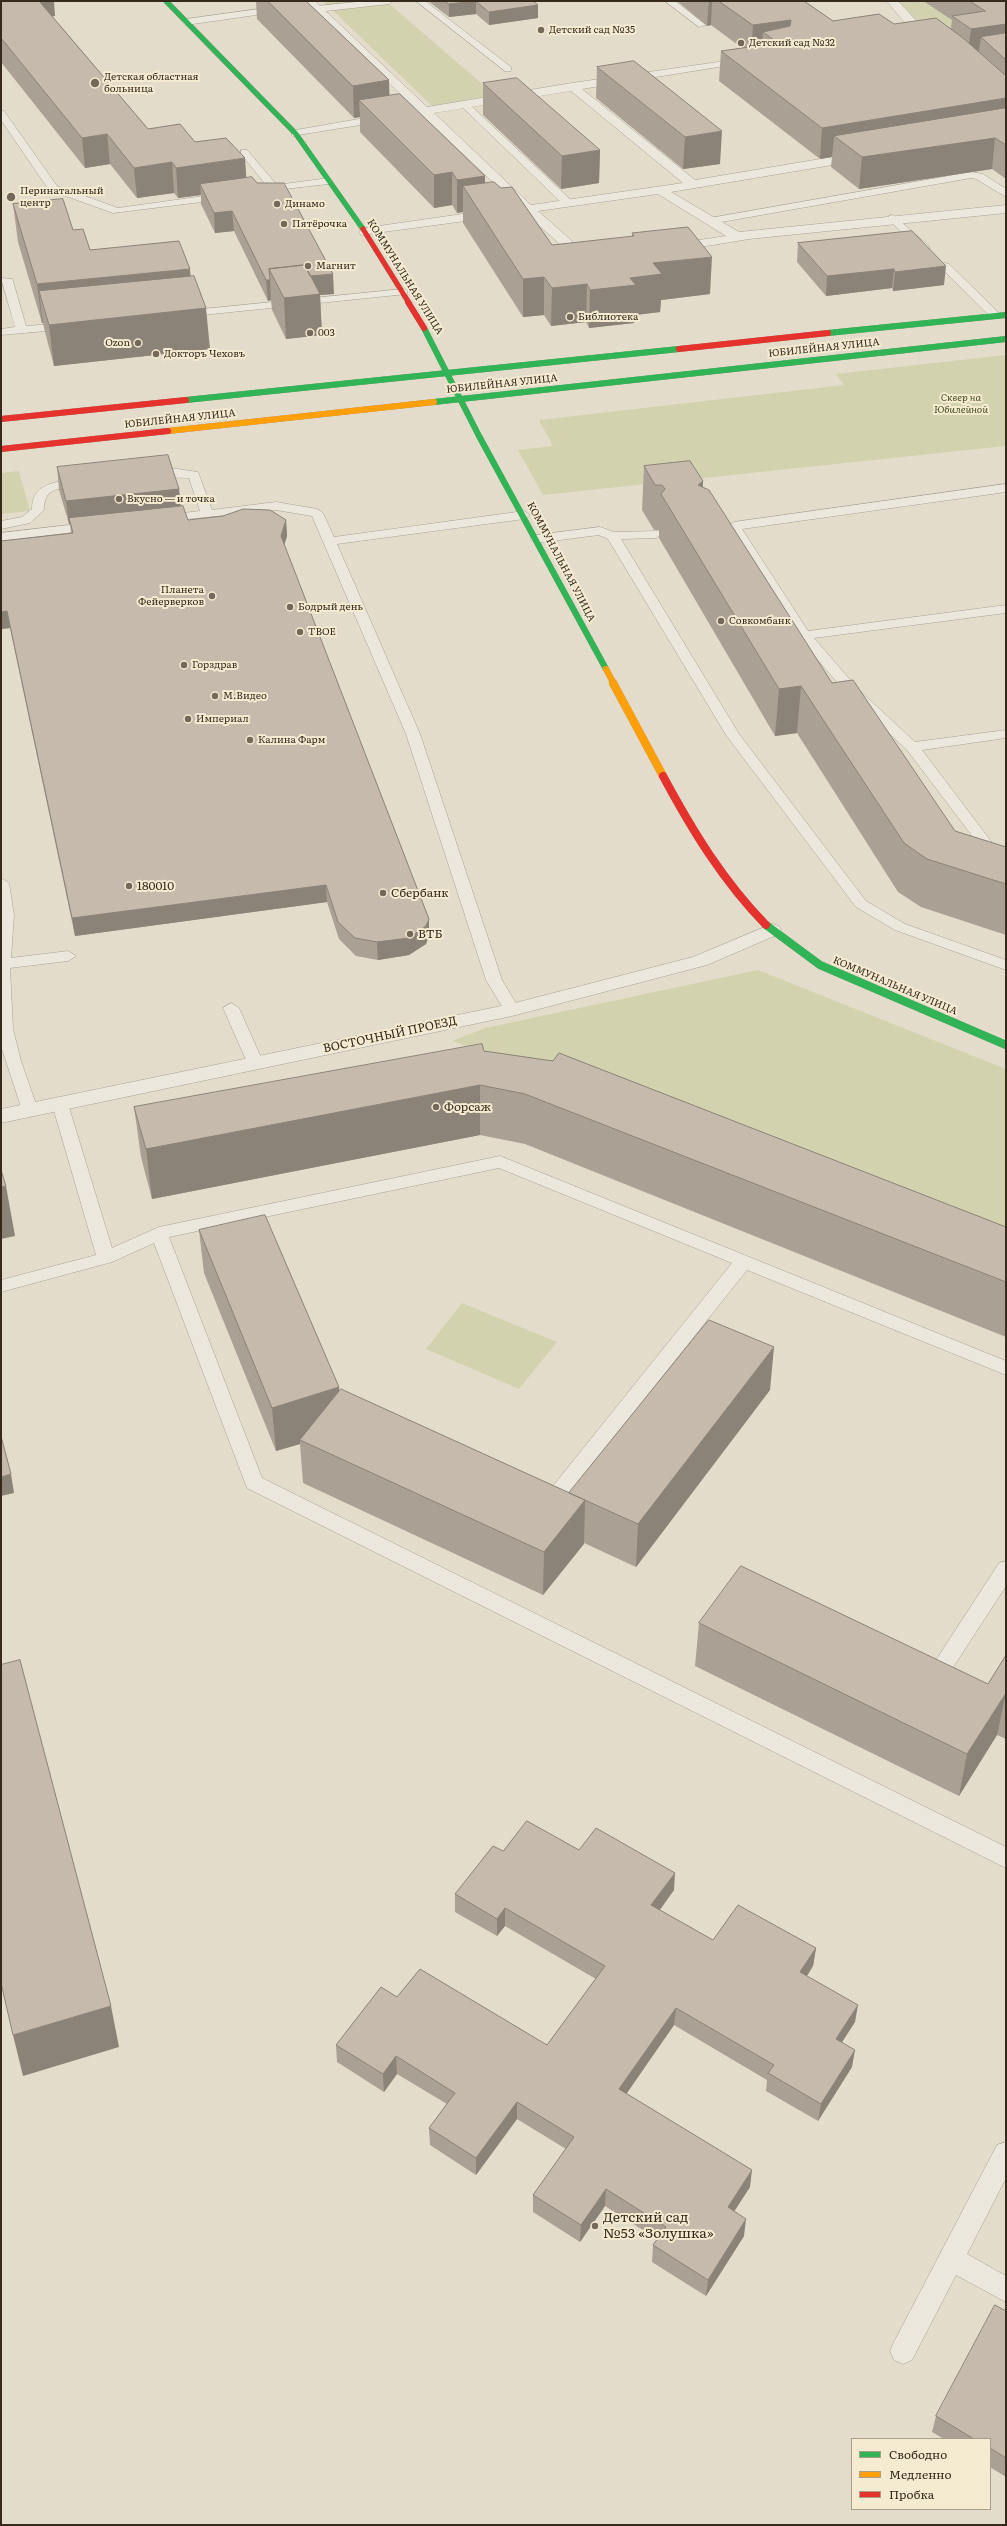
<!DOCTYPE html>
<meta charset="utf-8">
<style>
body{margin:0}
#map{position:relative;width:1007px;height:2526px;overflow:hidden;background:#e3dccb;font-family:Literata,serif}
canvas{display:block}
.frame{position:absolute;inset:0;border:2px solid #362a1d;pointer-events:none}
.legend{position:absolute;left:851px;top:2438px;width:140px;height:72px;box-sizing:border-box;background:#f5ebd1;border:1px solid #a99e89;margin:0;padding:5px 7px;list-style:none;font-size:12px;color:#362a1d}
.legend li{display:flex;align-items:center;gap:8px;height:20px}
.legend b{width:20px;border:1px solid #a99e89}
</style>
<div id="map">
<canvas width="1007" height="2526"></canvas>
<div class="frame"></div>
<ul class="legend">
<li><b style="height:5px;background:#30b455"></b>Свободно</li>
<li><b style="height:5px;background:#ff9f0a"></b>Медленно</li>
<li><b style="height:5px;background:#e5322d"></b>Пробка</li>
</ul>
</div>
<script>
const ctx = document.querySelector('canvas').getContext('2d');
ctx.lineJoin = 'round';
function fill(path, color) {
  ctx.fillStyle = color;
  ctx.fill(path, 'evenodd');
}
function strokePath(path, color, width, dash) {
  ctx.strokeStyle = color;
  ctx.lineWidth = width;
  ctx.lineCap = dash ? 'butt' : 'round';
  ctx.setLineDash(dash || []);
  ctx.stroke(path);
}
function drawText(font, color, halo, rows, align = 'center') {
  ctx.font = font + ' Literata,serif';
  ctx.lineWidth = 4;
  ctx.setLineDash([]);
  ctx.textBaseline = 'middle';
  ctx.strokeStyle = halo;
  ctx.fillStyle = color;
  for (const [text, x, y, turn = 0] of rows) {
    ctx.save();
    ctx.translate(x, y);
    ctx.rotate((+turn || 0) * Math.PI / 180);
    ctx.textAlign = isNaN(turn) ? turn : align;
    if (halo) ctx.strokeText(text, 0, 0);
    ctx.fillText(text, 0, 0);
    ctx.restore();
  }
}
fill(new Path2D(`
 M323 1H386L495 95 432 106Z
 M898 1H923L931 7 1006 37 926 29Z
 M1006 355V446L543 495 518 450 553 446 539 420 844 385 836 374Z
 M19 471 30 511 1 514V473Z
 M758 970 1006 1069V1246L452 1041 485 1028Z
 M462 1303 557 1342 519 1389 426 1349Z`), '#d2d3ae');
const lane = new Path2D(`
 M366 1H393L389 4 317 12 313 9 317 6Z
 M416 1H425L511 67V71H505Z
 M665 1H675L706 25 699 27Z
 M281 6 285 9 284 11 186 25 182 22 186 19Z
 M461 102H467L573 202V206H565L461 106Z
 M1 110 4 111 57 186 118 208 226 193 231 196 226 199 113 213 49 190 1 120Z
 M241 150H247L277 185 328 178 333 181 328 184 259 192V188L267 186 241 154Z
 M971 172 983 174 1006 189V197L976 179 971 178 710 224 705 221 710 218Z
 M893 215 929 246V250H921L889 220V216Z
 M945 263 949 264 1000 314V318H992L941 268 940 266Z
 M1 278 12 279 13 281 26 326 68 323 74 326 68 329 1 335V329L15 327Z
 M403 289 407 290V294L183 317 178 314 183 311Z
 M171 468 198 472 212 510 276 502 317 509 323 513 334 537 524 511 530 515 524 519 337 544 420 734 502 980 520 1010 518 1013H506L486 980 406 734 312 516 276 510 158 522 156 519 158 516 200 511 189 478C180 477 146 479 143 475L149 471Z
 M82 479 86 480 88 483 86 486C67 490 44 482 44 510L30 523 1 529V521L22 517 32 509C32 481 61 481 82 479Z
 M1006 484V492L742 529 808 631 1006 605V613L814 638 858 689 915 742 1006 730V738L922 750 1006 861V876L1001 874 907 750 848 695 799 638 728 526 734 522Z
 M95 522 99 523 101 526 99 529 1 541V533Z
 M600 527 614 532 660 531 662 534 656 538 621 539 739 734 866 901 905 924 1006 960V970L895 930 856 907 726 735 608 539 599 535 536 543 530 539 536 535Z
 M1 878 9 883 14 915 11 958 68 951 76 956 68 961 10 968 13 1029 21 1061 38 1110 36 1114H24L22 1110 1 1046Z
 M231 1003 239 1008 263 1062 261 1066H249L247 1062 223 1008Z
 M60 1099 66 1100 68 1104 112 1248 159 1227 500 1156 1006 1361V1375L747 1270 567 1496 560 1498 553 1496 550 1491 553 1486 732 1263 499 1168 169 1237 262 1478 1006 1847V1868L247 1488 154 1243 112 1262 1 1292V1280L96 1255 52 1104 54 1100Z
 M1006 1561V1586L952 1669 945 1671 938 1669 935 1663 938 1657 999 1563Z
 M1006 2142V2178L967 2254 1006 2276V2302L956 2275 912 2360 903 2364 894 2360 890 2351 894 2342 997 2145Z`);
const street = new Path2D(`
 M304 1H315L427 107 572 83 753 57 755 59 749 62 582 89 695 180 862 152 868 156 862 160 671 192 739 232 1006 205V213L749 239 671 252 665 248 666 245 726 236 658 194 538 211 590 257H597L598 260 597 263 582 264 525 213 361 235 359 232 361 229 365 228 518 206 422 115 292 136V132L296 130 416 109ZM571 91 683 183 531 205 434 113Z
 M887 1H898L923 28 938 38V42C923 46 895 12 887 1Z
 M772 924 779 926 781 930 779 934 707 965 512 1016 1 1123V1109L511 1004 693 957Z`);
const fastFar2 = new Path2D(`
 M166 1 296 134 363 229`);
const fastFar1 = new Path2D(`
 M424 328 479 436 606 669
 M828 333 1006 315
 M186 400 679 349
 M434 402 1006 339`);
const fast = new Path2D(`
 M766 925 820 965 1006 1045`);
const slowFar1 = new Path2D(`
 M168 431 434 402
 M606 669 614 684`);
const slow = new Path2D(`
 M613 683 663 776`);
const jamFar2 = new Path2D(`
 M363 229 409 303`);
const jamFar1 = new Path2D(`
 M408 302 424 328
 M679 349 828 333
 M1 419 186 400
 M1 449 168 431`);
const jam = new Path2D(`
 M663 776C692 830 723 881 766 925`);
strokePath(lane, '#a8a195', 1);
strokePath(street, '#a8a195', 1);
strokePath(fastFar2, '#989084', 5.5);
strokePath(fastFar1, '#989084', 6);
strokePath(fast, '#989084', 8);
strokePath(slowFar1, '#989084', 6);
strokePath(slow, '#989084', 8);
strokePath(jamFar2, '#989084', 5.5);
strokePath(jamFar1, '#989084', 6);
strokePath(jam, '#989084', 8);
fill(lane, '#ebe7dd');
fill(street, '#ebe7dd');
strokePath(fastFar2, '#30b455', 5);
strokePath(fastFar1, '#30b455', 6);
strokePath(fast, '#30b455', 8);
strokePath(slowFar1, '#ff9f0a', 6);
strokePath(slow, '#ff9f0a', 8);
strokePath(jamFar2, '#e5322d', 5);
strokePath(jamFar1, '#e5322d', 6);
strokePath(jam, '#e5322d', 8);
fill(new Path2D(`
 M1 1 55 16H52L148 129 195 142 246 178 334 294 320 295 322 335 286 339 272 310 271 300 268 301 234 231 215 233 201 204V195L178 198 174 193 137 198 110 164 85 168 1 62Z
 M256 1H306L389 80V96L485 176V183L552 245 632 237V233L710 294 661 300 660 312 635 315 634 323 589 328 586 322 551 326 544 315 523 317 463 223V212L457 213 452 205 434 208 360 132V117L354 118 257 19Z
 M428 1H533L538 5V18L489 25 476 14 449 17Z
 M677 1H804L833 21 894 24 951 28 952 20 923 1H1006V179L992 169 859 189 831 167 832 157 820 159 719 81 721 51 742 48 711 25 707 26Z
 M597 67 720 164 683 169 596 98Z
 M483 83 600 150 599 183 561 189 483 115Z
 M13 204 73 230 90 250 191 276 210 349 54 366 45 332 43 323H42L18 242Z
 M912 231 944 285 893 291 892 288 826 296 797 262 798 243Z
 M644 466 703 481V487L832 683 955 831 1006 847V935L921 907 898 892 797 733 775 736 659 538V530H654L642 510Z
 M57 467 179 489 181 506 188 520H286L287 536 284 545 429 919V936L426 944 409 955 378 960 356 956 339 939 327 902 75 936 10 628 1 629V541L71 533 70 524H69L59 490Z
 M484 1051 1006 1227V1337L525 1144 480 1135 152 1199 141 1157 134 1107Z
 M199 1230 339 1387V1390L569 1493 770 1390 636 1567 584 1543 543 1595 303 1483 300 1444 276 1451 204 1273Z
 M699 1623 988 1684 1006 1655V1739L997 1735 959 1796 695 1666Z
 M579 1850 674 1890 660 1910 713 1940 816 1948 813 1966 807 1976 855 2022 842 2042 852 2067 818 2121 766 2091 767 2080 674 2025 626 2094 750 2187 734 2211 744 2236 706 2296 652 2262 653 2245 657 2239 605 2206 580 2242 533 2212V2195L566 2149 517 2119 476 2175 430 2145 429 2128 447 2104 397 2074 384 2092 337 2062 336 2045 397 1997 547 2045 596 1979 505 1926 497 1936 455 1912V1894L503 1851Z
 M1006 2311V2477L990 2467V2439H944L932 2432 936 2416Z`), '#aaa094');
fill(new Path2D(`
 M31 1H54L55 16 33 18Z
 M476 1V14L449 17V4Z
 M709 1H712L711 25 707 26Z
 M538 5V18L489 25V12Z
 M791 20 789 49 763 32 761 53 751 54 753 25Z
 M1006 24V53L981 37 978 57 967 58 971 29Z
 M389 80 390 112 359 100 360 117 354 118 353 86Z
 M1006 98V128L834 136 832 157 820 159 822 128Z
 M722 131 720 164 683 169 685 137Z
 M107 134 110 164 85 168 82 138Z
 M995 138 992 169 859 189 862 157Z
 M600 150 599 183 561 189 562 156Z
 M245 158 247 188 200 184 201 195 178 198 176 168Z
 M172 162 174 193 137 198 134 168Z
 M452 172V205L434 208V175Z
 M485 176V209L463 186V212L457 213V180Z
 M232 211 234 231 215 233 214 213Z
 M712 257 710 294 661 300 660 312 635 315 634 323 589 328 590 290 630 278 653 263Z
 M946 266 944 285 893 291 895 272Z
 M190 269 193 308 39 291 43 323H42L37 284Z
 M894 269 892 288 826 296 827 276Z
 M333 274 334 294 320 295 322 335 286 339 284 298 275 280Z
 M544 277V315L523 317V279Z
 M266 280H270L271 300 268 301Z
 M587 284 586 322 551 326 552 288Z
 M206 308 210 349 54 366 49 325Z
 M703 481 701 525 698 485Z
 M179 489 181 512 69 518 70 524H69L66 501Z
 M286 520 287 536 282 552 281 536Z
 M7 611 10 628 1 629V612Z
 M801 686 797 733 775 736 779 689Z
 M326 885 327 902 75 936 72 918Z
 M429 919V936L426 944 409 955 378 960 377 942Z
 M480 1085V1135L152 1199 146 1149Z
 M6 1186 15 1236 1 1239V1187Z
 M774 1347 770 1390 636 1567 638 1524Z
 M339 1387 342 1430 300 1440V1444L276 1451 272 1408Z
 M11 1474 14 1493 1 1496V1477Z
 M585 1500 584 1544 543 1595 544 1552Z
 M1006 1693 997 1735 959 1796 967 1754Z
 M675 1873 674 1890 650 1923 651 1905Z
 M505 1908V1926L497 1936V1919Z
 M816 1948 813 1966 798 1990 800 1972Z
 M858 2005 855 2022 833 2056 836 2039Z
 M111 2006 119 2047 23 2076 13 2035Z
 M676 2008 674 2025 618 2106 619 2089Z
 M855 2050 852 2067 818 2121 821 2104Z
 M396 2056 397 2074 384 2092 383 2074Z
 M517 2102V2119L476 2175V2158Z
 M752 2170 750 2187 726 2224 728 2207Z
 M606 2189 605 2206 580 2242 581 2225Z
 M746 2219 744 2236 706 2296 708 2280Z`), '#8b8278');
const building = new Path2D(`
 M1 1H39L148 129 180 124 195 142 226 138 245 158 176 168 172 162 134 168 107 134 82 138 1 38Z
 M268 1H306L389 80 353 86Z
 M444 1H475L449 4Z
 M476 1H533L538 5 489 12Z
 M719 1H804L833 21 879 14 894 24 936 18 963 38 1005 75H1006V98L822 128 721 51 778 43 763 32 790 26 791 20 753 25Z
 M970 1H1006V24L971 29 952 16 985 11Z
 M1006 33V60L981 37Z
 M634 61 722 131 685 137 597 67Z
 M517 78 600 150 562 156 483 83Z
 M400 94 485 176 457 180 452 172 434 175 359 100Z
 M1006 108V145L995 138 862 157 834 136Z
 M252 177 257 183H284L333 274 310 276 305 265 269 269 270 280H266L232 211 214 213 200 184Z
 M494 182 501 188 512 187 552 245 634 236 632 233 688 227 712 257 653 263 662 274 630 278 636 285 590 290 587 284 552 288 544 277 523 279 463 186Z
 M63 199 73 230 83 229 90 250 179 241 190 269 37 284 13 204Z
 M912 231 946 266 895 272 894 269 827 276 798 243Z
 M305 265 320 294 284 298 269 269Z
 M194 276 206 308 49 325 39 291Z
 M168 455 179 489 66 501 57 467Z
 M690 461 703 481 698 485 709 490 832 683 853 680 955 831 1006 847V884L927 859 904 843 801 686 779 689 661 494 665 489 662 485H655L644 466Z
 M183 506 188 520 223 516 243 509 270 510 286 520 281 536 429 919 426 926 409 938 377 942 355 938 338 922 326 885 72 918 7 611 1 612V541L73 533 69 518Z
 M482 1044 484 1051 553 1061 559 1053 1006 1227V1282L525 1094 480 1085 146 1149 134 1107Z
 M1 1170 6 1186 1 1187Z
 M265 1215 339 1387 272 1408 199 1230Z
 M709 1320 774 1347 638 1524 569 1493Z
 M341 1389 585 1500 544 1552 300 1440Z
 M1 1436 11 1474 1 1477Z
 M741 1566 988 1684 1006 1655V1693L967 1754 699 1623Z
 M20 1660 111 2006 13 2035 1 1983V1665Z
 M527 1821 579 1850 596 1828 675 1873 651 1905 713 1940 738 1905 816 1948 800 1972 858 2005 836 2039 855 2050 821 2104 768 2073 774 2065 676 2008 619 2089 752 2170 728 2207 746 2219 708 2280 653 2245 666 2227 606 2189 581 2225 533 2195 574 2137 517 2102 476 2158 429 2128 455 2093 396 2056 383 2074 336 2045 381 1987 397 1997 420 1969 547 2045 605 1966 505 1908 497 1919 455 1894 493 1846 503 1851Z
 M995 2305 1006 2311V2458L990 2448V2439H974L936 2416Z`);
fill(building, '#c6baac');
strokePath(building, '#8b8278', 1);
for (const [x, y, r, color] of [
 [541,30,4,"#73685a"],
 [741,43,4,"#73685a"],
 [95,83,5,"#73685a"],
 [11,197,5,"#73685a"],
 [277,204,4,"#73685a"],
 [284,224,4,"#73685a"],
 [308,266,4,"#73685a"],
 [570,317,4,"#73685a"],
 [310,333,4,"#73685a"],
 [138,343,4,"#73685a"],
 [156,354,4,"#73685a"],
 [119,499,4,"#73685a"],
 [212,596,4,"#73685a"],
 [290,607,4,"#73685a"],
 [721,621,4,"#73685a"],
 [300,632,4,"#73685a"],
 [184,665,4,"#73685a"],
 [215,696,4,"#73685a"],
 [188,719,4,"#73685a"],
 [250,740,4,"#73685a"],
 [129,886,4,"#73685a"],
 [383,893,4,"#73685a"],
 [410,934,4,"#73685a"],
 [436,1107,4,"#73685a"],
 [595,2226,4,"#73685a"]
]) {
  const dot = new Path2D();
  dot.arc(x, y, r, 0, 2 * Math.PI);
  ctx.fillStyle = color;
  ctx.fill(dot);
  strokePath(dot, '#f5ebd1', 1.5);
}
drawText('10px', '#362a1d', '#f5ebd1', [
 ["Детский сад №35",549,30],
 ["Детский сад №32",749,43],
 ["Детская областная",104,77],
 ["больница",104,89],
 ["Перинатальный",20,191],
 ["центр",20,203],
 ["Динамо",285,204],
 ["Пятёрочка",292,224],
 ["Магнит",316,266],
 ["Библиотека",578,317],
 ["003",318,333],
 ["Ozon",130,343,"right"],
 ["Докторъ Чеховъ",164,354],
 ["Вкусно — и точка",127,499],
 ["Планета",204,590,"right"],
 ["Фейерверков",204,602,"right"],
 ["Бодрый день",298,607],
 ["Совкомбанк",729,621],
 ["ТВОЕ",308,632],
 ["Горздрав",192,665],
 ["М.Видео",223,696],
 ["Империал",196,719],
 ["Калина Фарм",258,740]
], 'left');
drawText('10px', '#362a1d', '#f5ebd1', [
 ["КОММУНАЛЬНАЯ УЛИЦА",405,277,58],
 ["ЮБИЛЕЙНАЯ УЛИЦА",824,348,-6],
 ["ЮБИЛЕЙНАЯ УЛИЦА",502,384,-6],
 ["ЮБИЛЕЙНАЯ УЛИЦА",180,419,-6],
 ["КОММУНАЛЬНАЯ УЛИЦА",561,562,62],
 ["КОММУНАЛЬНАЯ УЛИЦА",895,986,23]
]);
drawText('italic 10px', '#465224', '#f5ebd1', [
 ["Сквер на",961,398],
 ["Юбилейной",961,410]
]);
drawText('12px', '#362a1d', '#f5ebd1', [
 ["180010",137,886],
 ["Сбербанк",391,893],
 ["ВТБ",418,934],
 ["Форсаж",444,1107]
], 'left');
drawText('12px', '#362a1d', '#f5ebd1', [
 ["ВОСТОЧНЫЙ ПРОЕЗД",390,1035,-12]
]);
drawText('14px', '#362a1d', '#f5ebd1', [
 ["Детский сад",603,2218],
 ["№53 «Золушка»",603,2234]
], 'left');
</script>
